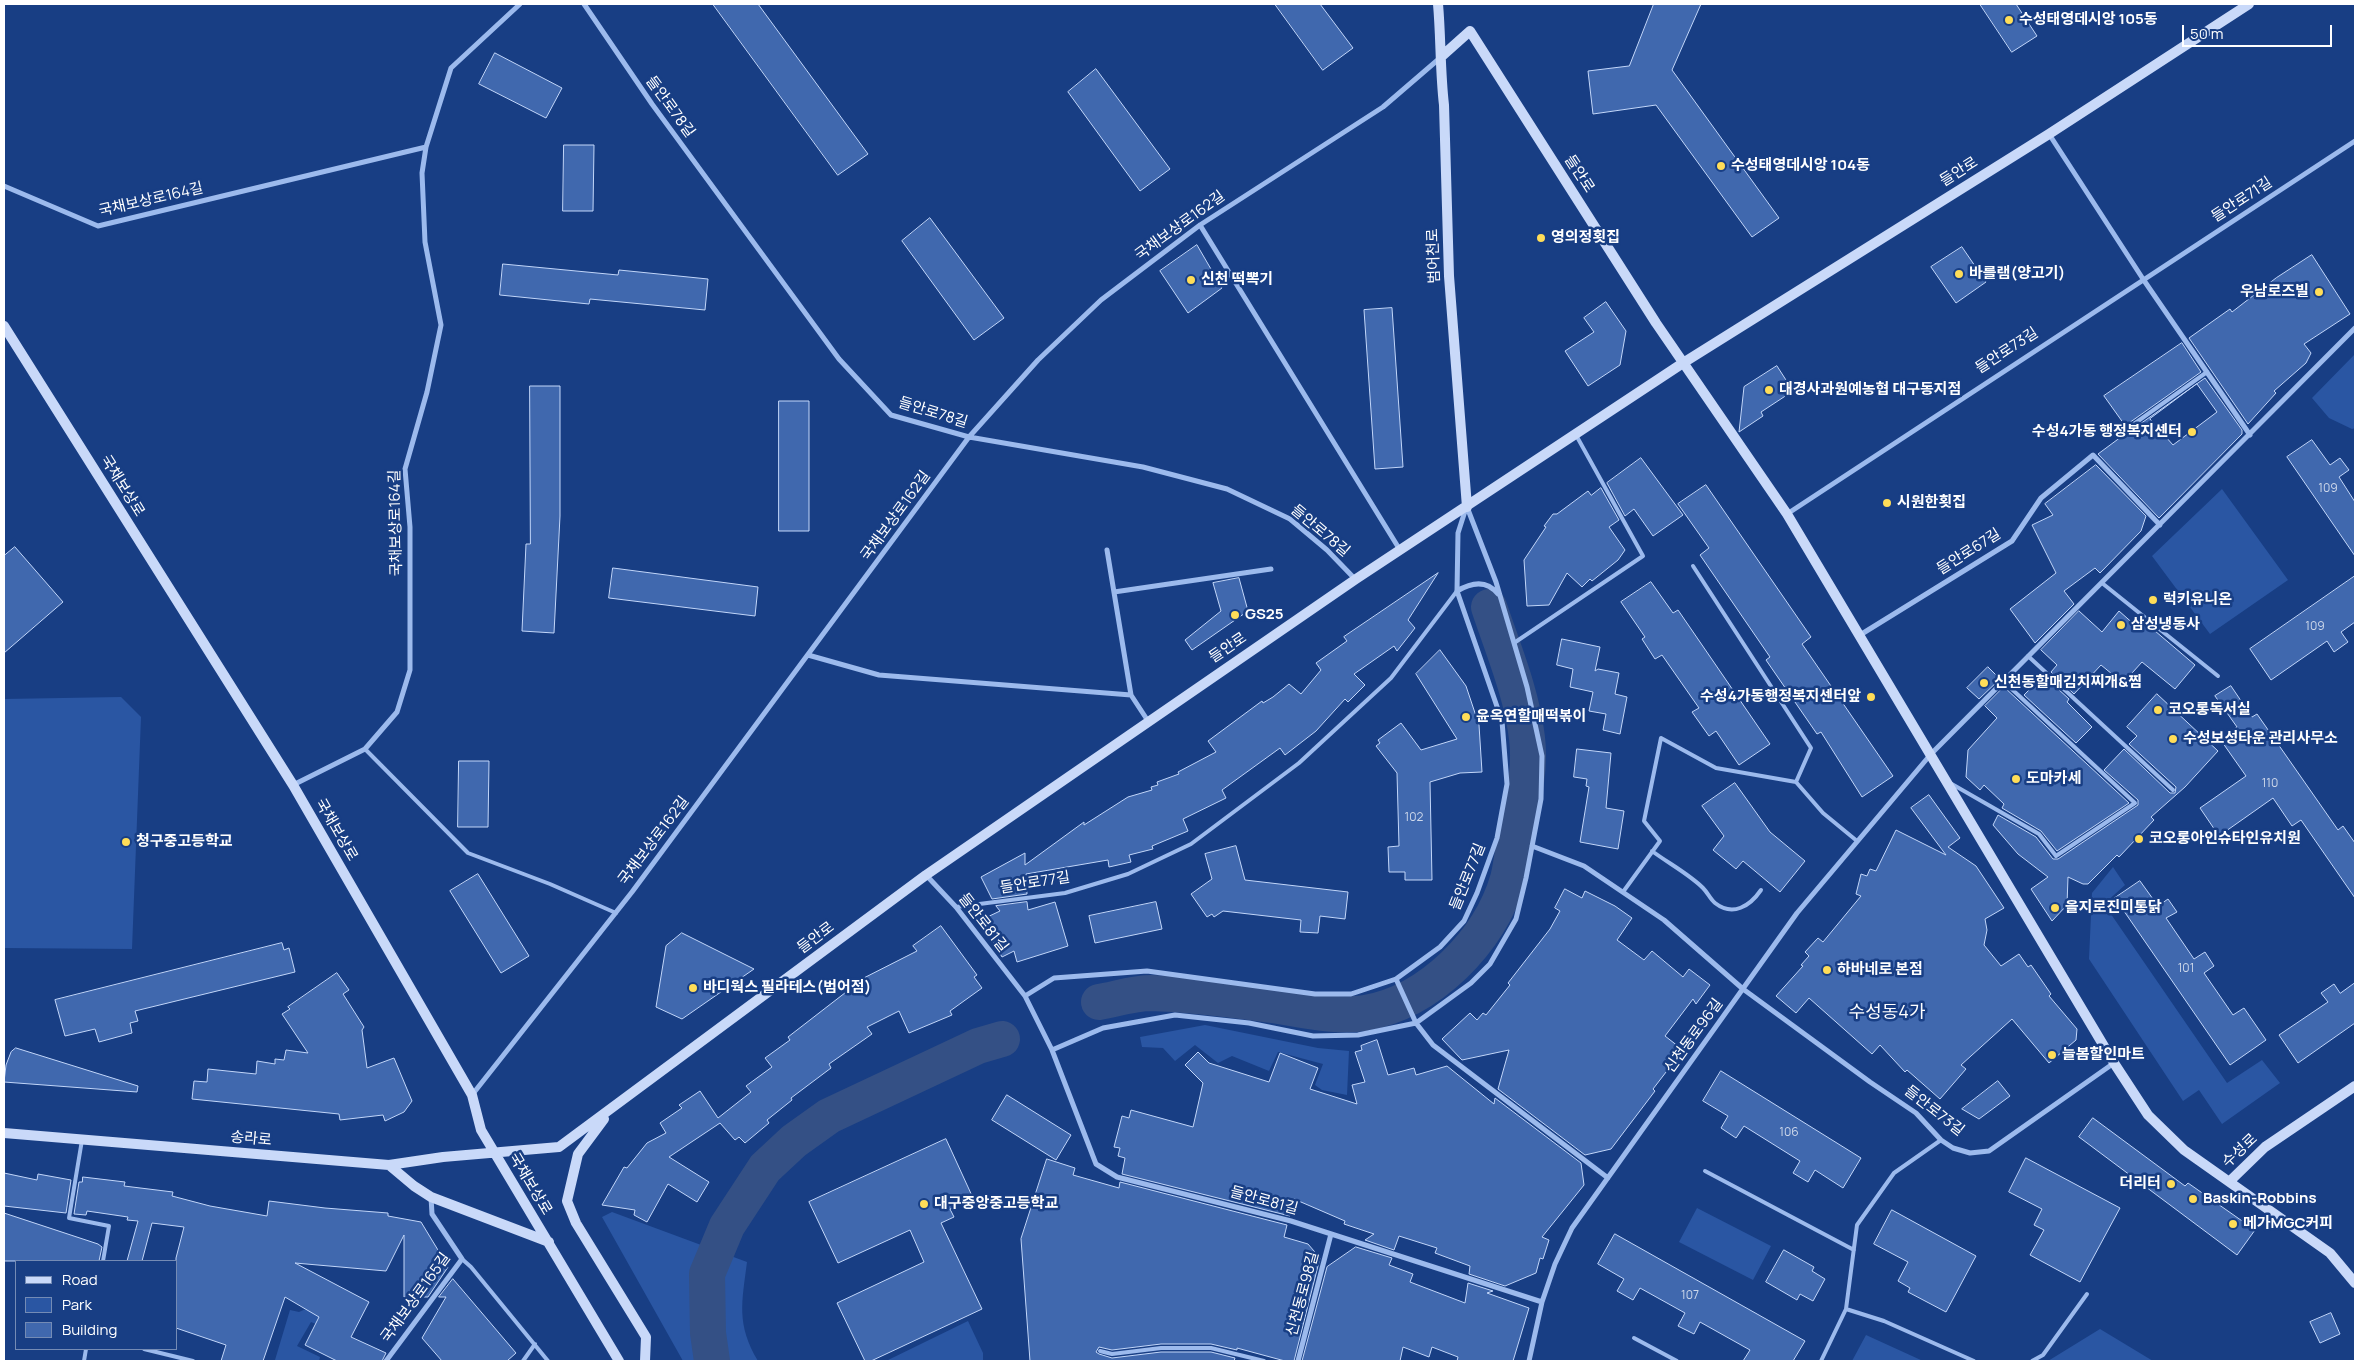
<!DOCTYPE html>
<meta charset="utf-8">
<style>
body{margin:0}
#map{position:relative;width:2359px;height:1365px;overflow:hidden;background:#183e84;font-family:Manrope,sans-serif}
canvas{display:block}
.frame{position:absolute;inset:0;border:5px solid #fff;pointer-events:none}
.legend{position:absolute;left:15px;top:1260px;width:162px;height:90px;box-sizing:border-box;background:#183e84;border:1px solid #748bb5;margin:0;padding:6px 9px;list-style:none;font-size:15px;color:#fff}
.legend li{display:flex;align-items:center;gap:10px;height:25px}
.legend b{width:25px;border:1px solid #748bb5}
.scale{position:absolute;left:2182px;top:25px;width:150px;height:22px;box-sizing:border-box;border:2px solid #fff;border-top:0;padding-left:6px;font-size:15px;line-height:18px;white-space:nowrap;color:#fff;-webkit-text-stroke:4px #183e84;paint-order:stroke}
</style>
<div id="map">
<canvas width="2359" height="1365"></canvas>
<div class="frame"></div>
<ul class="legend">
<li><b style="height:6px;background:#c9d9f9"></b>Road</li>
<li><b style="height:14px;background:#2a56a3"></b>Park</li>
<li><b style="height:14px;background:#4068ae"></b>Building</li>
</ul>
<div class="scale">50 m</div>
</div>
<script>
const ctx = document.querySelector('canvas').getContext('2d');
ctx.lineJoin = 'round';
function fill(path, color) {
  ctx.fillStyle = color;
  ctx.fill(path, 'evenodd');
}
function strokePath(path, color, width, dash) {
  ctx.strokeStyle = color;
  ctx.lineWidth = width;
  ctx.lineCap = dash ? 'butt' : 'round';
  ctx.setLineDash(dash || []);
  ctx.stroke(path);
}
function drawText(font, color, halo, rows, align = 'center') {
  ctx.font = font + ' Manrope,"Noto Sans KR",sans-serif';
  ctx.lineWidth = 5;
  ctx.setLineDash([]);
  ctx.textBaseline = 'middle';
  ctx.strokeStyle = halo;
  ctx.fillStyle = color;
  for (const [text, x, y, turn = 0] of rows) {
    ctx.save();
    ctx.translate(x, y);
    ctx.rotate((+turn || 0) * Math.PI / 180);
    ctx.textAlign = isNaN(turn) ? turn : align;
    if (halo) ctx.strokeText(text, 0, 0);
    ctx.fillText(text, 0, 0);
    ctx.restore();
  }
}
fill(new Path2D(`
 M2355 354V428L2352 429 2329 418 2312 398Z
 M2222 489 2288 580 2210 634 2152 556Z
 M121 697 141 717 132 949 4 948V699Z
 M2113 867 2125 885 2104 904 2227 1083 2262 1060 2280 1083 2222 1124 2199 1090 2183 1101 2089 959 2092 893Z
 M1205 1025 1318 1048 1349 1051 1347 1095 1322 1090 1315 1085 1323 1064 1278 1052 1269 1071 1232 1056 1218 1063 1195 1045 1175 1061 1163 1048 1142 1047 1140 1037Z
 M1697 1208 1771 1246 1753 1280 1679 1242Z
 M612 1212 747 1262C742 1302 736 1324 758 1361H683L602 1217Z
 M308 1308 326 1317 321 1326 311 1322 297 1346 320 1357 319 1361 275 1360 290 1310 299 1312Z
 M968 1321 983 1353V1361H886Z
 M2100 1329 2153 1361H2048Z
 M1866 1335 1923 1361H1852Z`), '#2a56a3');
strokePath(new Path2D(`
 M1099 1002C1116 999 1135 993 1151 993 1188 994 1227 999 1264 1004 1297 1008 1332 1018 1365 1013 1430 1002 1490 941 1508 879 1512 864 1513 847 1516 831 1523 800 1531 770 1527 738 1522 694 1503 649 1489 607
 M712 1361 708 1333 707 1274 727 1226 765 1168 794 1141 829 1116 978 1046 1002 1039`), '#345085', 36);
const building = new Path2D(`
 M713 4H758L868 154 838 175Z
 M1275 4H1320L1353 48 1323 70Z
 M1654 4H1701L1672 70 1779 218 1752 237 1656 105 1593 114 1588 71 1629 66Z
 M1980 4H2016L2037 36 2012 52Z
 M495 53 562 88 546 118 479 84Z
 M1096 69 1170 169 1140 191 1068 92Z
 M564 145H594L593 211H563Z
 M930 218 1004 318 974 340 902 241Z
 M1197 245 1222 288 1188 313 1160 271Z
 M1962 247 1986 282 1956 303 1931 267Z
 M2312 255 2350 314 2304 344 2311 353 2306 363 2274 391 2276 393 2248 424 2189 338 2230 309 2232 312 2276 278Z
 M503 264 618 275 619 270 708 279 705 310 590 299 589 304 500 295Z
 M1606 302 1626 331 1620 365 1588 386 1565 351 1594 332 1584 318Z
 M1392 308 1403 467 1375 469 1364 310Z
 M2182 343 2201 372 2129 423 2128 428 2133 429 2205 378 2242 430V434L2159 518 2098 454 2129 431 2104 396ZM2197 384 2217 412 2173 445 2150 419Z
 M1777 366 1793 391 1761 412 1763 416 1739 432 1744 387Z
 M530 386H560V516L554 633 522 631 526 544H530Z
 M779 401H809V531H779Z
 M2312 440 2330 465 2340 458 2349 470 2339 477 2355 502V556L2287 457Z
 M1641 458 1683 515 1653 536 1634 509 1625 516 1607 483Z
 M2096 465 2146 516 2141 531 2100 573 2095 568 2064 591 2074 604 2035 643 2010 609 2056 573 2032 525 2053 515 2045 504Z
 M1706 485 1811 637 1802 644 1893 776 1862 797 1821 732 1817 734 1766 660 1770 657 1700 555 1709 548 1678 504Z
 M1601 488 1619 520 1609 527 1625 550 1618 560 1592 581 1590 579 1582 587 1567 573 1549 605 1527 606 1524 560 1546 527 1544 526 1553 514H1557L1588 491 1591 495Z
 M15 547 63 602 4 653V556Z
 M613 568 758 587 755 616 609 598Z
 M1438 573 1408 620 1415 628 1397 651 1394 646 1354 674 1365 685 1348 702 1345 699 1316 731 1285 755 1280 748 1222 790 1226 798 1183 819 1188 831 1152 846 1153 849 1129 855 1131 862 1109 867 1108 860 1026 874 1027 894 992 899 981 877 1025 853V865L1084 822V825L1128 797 1152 790 1151 787 1158 785 1157 782 1179 774 1178 772 1216 752 1208 741 1262 701 1263 703 1273 697 1289 684 1301 694 1321 670 1316 663 1347 641 1344 637Z
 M2355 576V622L2341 632 2348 642 2334 652 2327 641 2271 680 2250 649Z
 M1239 578 1248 611 1192 650 1185 640 1221 611 1213 583Z
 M1651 582 1673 613 1678 610 1770 744 1739 765 1716 731 1709 736 1692 712 1699 708 1662 655 1655 659 1642 639 1645 637 1621 602Z
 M2079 611 2102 632 2119 611 2136 626 2141 619 2195 665 2175 689 2142 662 2123 683 2101 665 2074 694 2051 672 2057 665 2041 650Z
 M1562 639 1600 647 1595 671 1598 669 1619 673 1615 694 1627 697 1620 734 1603 730 1606 714 1589 711 1593 692 1570 687 1573 669 1557 665Z
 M1440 650 1466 686 1479 725 1482 772 1460 773 1430 782 1432 880H1405V872H1389L1388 847 1399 846 1397 773 1376 746 1380 743 1378 740 1401 723 1421 750 1457 739 1416 674Z
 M1988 667 2000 679 1979 699 1967 688Z
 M2045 677 2069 699 2067 702 2092 727 2076 743 2024 695 2033 686 2035 688Z
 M2231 686 2252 717 2257 714 2338 830 2343 826 2355 843V898L2301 820 2292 826 2273 798 2219 836 2200 808 2246 776 2220 739 2237 727 2215 696Z
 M2004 687 2129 803 2057 851 2041 831 2002 808 2004 804 1984 785 1980 790 1966 777 1968 750 1997 718 1985 706Z
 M2157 694 2218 751 2185 787 2151 817 2154 820 2119 857 2117 855 2088 884H2083L2068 877 2067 905 2052 921 2031 889 2048 877 2018 854 1993 825 1998 815 2036 837 2053 859H2058L2138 805V800L2104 770 2124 749 2170 793H2175L2176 787 2129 744 2137 736 2127 727Z
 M1577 749 1611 753 1606 808 1624 811 1618 849 1580 842 1589 787 1586 786 1587 779 1574 777Z
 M459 761H489L488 827H458Z
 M1735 783 1770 832 1805 861 1780 892 1743 861 1736 869 1713 850 1724 836 1702 806Z
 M1929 795 1960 838 1948 847 1976 866 2004 908 1985 919 1987 930 1984 945 2001 966 2019 954 2028 967 2031 965 2051 994 2049 996 2077 1029 2076 1040 2049 1063 2012 1019 1961 1065 1966 1069 1940 1099 1907 1070 1905 1072 1880 1045 1872 1054 1809 998 1796 1013 1776 996 1803 966 1801 965 1809 956 1805 952 1818 938 1823 942 1861 896 1856 894 1861 874 1867 876 1870 869 1876 871 1896 830 1946 855 1911 808Z
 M1236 846 1245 880 1348 892 1345 919 1320 916 1318 933 1300 932 1301 920 1223 911 1214 917 1212 914 1207 917 1191 894 1212 879 1205 854Z
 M478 874 529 956 501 973 450 891Z
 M2140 881 2158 906 2168 899 2177 912 2166 918 2194 959 2205 952 2214 966 2204 973 2233 1015 2244 1008 2266 1040 2230 1065 2115 898Z
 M1565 889 1582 898 1585 891 1615 906 1632 918 1617 940 1644 960 1652 951 1683 977 1689 969 1710 985 1696 1004 1693 999 1665 1036 1683 1050 1653 1089 1655 1091 1611 1149 1585 1155 1498 1089 1509 1050 1462 1060 1442 1039 1470 1013 1477 1020 1483 1013 1486 1015 1510 985 1508 983 1550 929 1560 911 1555 908Z
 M1027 902 1028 910 1055 902 1068 946 1017 962 1014 951 1002 957 981 920 1000 911 996 906Z
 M1156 902 1162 929 1095 943 1089 916Z
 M941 926 977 975 974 977 982 988 950 1011 952 1015 909 1033 899 1011 867 1027 872 1034 829 1064 831 1068 791 1098 792 1100 767 1120 769 1123 745 1143 739 1137 735 1140 720 1123 669 1157 709 1182 697 1202 668 1184 647 1222 634 1215 635 1210 602 1205 624 1167 627 1168 647 1143 666 1133 660 1123 682 1108 679 1105 700 1091 718 1118 751 1092 746 1086 772 1067 765 1058 790 1040 788 1037 850 989 848 986 917 951 913 946Z
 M682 933 754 969 682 1019 656 1007 666 946Z
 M282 943 284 950 289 948 295 972 135 1011 138 1021 130 1023 132 1033 99 1042 95 1029 65 1036 55 1000Z
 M337 973 349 990 343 994 364 1027 362 1030 367 1068 394 1058 412 1101 404 1112 385 1121 383 1115 340 1120 339 1114 192 1099 194 1081 207 1082 208 1069 256 1074 257 1061 275 1064V1059L284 1060 286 1050 308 1053 282 1014 290 1009 288 1007Z
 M2355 983V1023L2298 1063 2279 1035 2328 1002 2321 993 2334 984 2340 993Z
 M1377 1040 1388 1075 1414 1068 1416 1075 1447 1066 1494 1104 1495 1098 1581 1163 1584 1185 1542 1237 1549 1240 1543 1259 1540 1258 1536 1273 1505 1286 1469 1274 1470 1266 1435 1253 1437 1248 1399 1236 1394 1250 1365 1240 1374 1234 1344 1224 1345 1221 1294 1199 1290 1216 1122 1174 1125 1158 1118 1156 1120 1148 1114 1147 1122 1116 1129 1118 1131 1110 1193 1127 1203 1083 1185 1065 1198 1052 1209 1063 1269 1082 1280 1053 1318 1068 1310 1089 1357 1104 1352 1085 1365 1082 1355 1052 1362 1050 1361 1046Z
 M16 1048 138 1086 137 1092 4 1082 6 1065 11 1052Z
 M1721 1071 1861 1158 1843 1188 1815 1170 1808 1182 1793 1173 1800 1161 1744 1126 1736 1138 1721 1128 1728 1116 1703 1101Z
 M1998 1081 2010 1096 1979 1119 1962 1109Z
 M1007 1095 1071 1135 1056 1160 992 1120Z
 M2093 1118 2185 1186 2188 1183 2255 1230 2237 1255 2079 1137Z
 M946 1139 973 1198 950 1209 954 1217 941 1223 982 1309 871 1361H865L837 1303 924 1262 910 1230 838 1263 809 1202Z
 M2026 1158 2120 1208 2080 1282 2030 1255 2044 1230 2034 1225 2042 1209 2009 1192Z
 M1047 1159 1075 1168 1073 1175 1119 1188 1120 1182 1287 1225 1284 1237 1308 1244 1320 1258 1294 1361H1285L1237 1348V1350L1211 1344H1161L1112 1350 1099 1347 1096 1352 1099 1354 1112 1358 1161 1352H1211L1235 1358 1234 1361H1030L1021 1239Z
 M4 1173 37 1180 38 1174 71 1180 66 1213 4 1206Z
 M83 1177 125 1182 124 1186 173 1192 172 1196 210 1206 267 1216 269 1201 325 1208 388 1213V1216L421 1222 441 1255 439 1257 448 1267 428 1297H404V1235L386 1271 295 1263 369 1302 351 1337 386 1353 382 1361H337L305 1345 319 1317 285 1297 263 1361H221L226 1345 176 1328V1258L184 1227 152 1223 142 1261H127L138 1221 127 1220 128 1217 87 1211 86 1215 74 1214 79 1182H82Z
 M1892 1210 1976 1256 1946 1312 1908 1292 1910 1288 1898 1281 1908 1262 1874 1244Z
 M4 1213 98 1244 102 1247 99 1261H4Z
 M1615 1234 1805 1341 1793 1361H1743L1750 1350 1700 1322 1694 1334 1678 1326 1685 1313 1640 1288 1633 1300 1617 1291 1624 1279 1598 1264Z
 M1356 1247 1392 1258 1389 1265 1413 1274 1410 1282 1465 1303 1468 1283 1493 1291 1487 1293 1529 1308 1513 1361H1457L1458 1357 1432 1347 1429 1357 1403 1347 1400 1361H1302L1327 1267Z
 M1784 1250 1814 1267 1812 1271 1825 1279 1813 1301 1800 1294 1797 1300 1766 1282Z
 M453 1279 516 1353 507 1361H442L422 1338 446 1297H439Z
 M2331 1313 2340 1334 2320 1343 2310 1322Z`);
fill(building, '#4068ae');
strokePath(building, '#c2d6f9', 1);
strokePath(new Path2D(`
 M2131 426 2207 372
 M1693 566 1811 748 1796 782
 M2102 583 2218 676
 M1514 643 1643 556 1576 435
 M2028 656 2173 790
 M365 749 468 853 550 884 616 913
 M1950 783 2039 834 2056 856 2135 803 2003 681
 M1652 851C1668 863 1689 874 1703 888 1708 893 1710 899 1715 903 1733 917 1750 906 1761 890
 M1623 892 1660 841 1644 821 1661 738 1716 768 1796 782 1823 813 1857 841
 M956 907 1065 893 1128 874 1191 844 1299 763 1391 678 1457 591
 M82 1140 69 1218 109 1226 103 1261
 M1705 1171 1854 1250
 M462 1259 471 1267 548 1361
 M1846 1309 1884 1321 1974 1361
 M1634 1338 1677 1361
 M144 1349 193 1361
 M1100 1351 1112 1354 1161 1348H1211L1264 1361
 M84 1361 86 1349
 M523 1361 535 1344
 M1821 1361 1846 1309 1857 1225 1894 1173 1941 1140
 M2032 1361 2043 1355 2087 1294`), '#9cbaed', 4);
strokePath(new Path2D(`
 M584 4 652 104 839 359 891 415 969 437 1143 467 1227 489 1290 519 1327 550 1355 579
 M2049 134 2143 279 2250 435
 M4 186 98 226 426 147
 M1200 225 1400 550
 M1787 514 2355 141
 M1107 550 1131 695
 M1457 591C1472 582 1487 580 1498 594
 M1114 592 1271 569
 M1860 635 2012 541 2041 498 2093 455 2160 525
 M808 655 879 675 1131 695 1148 721
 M293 785 365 749 397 712 410 670V527L405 469 427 392 441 325 425 242 422 173 426 147 451 68 520 4
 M1532 846 1584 866 1664 920 1743 989 1870 1082 1916 1113 1941 1140 1953 1148 1970 1153 1989 1151 2114 1063
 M926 875 956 907 1025 996 1052 1050 1096 1164 1117 1177 1291 1221 1542 1302
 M1396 979 1416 1023 1433 1045 1608 1178
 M1025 996 1054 978 1147 971 1315 994H1351L1396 979 1440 947 1464 921 1477 893 1497 838 1507 784 1502 721 1457 591 1458 533 1466 508
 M1052 1050 1103 1028 1175 1015 1249 1023 1313 1036 1358 1035 1416 1023 1471 983 1490 964 1516 919 1526 878 1541 799 1542 756 1527 687 1496 582 1467 507
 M472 1095 632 892 969 437 1038 360 1101 300 1200 225 1383 107 1440 58
 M386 1361 462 1259 432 1214 431 1197
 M1298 1361 1331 1234
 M1529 1361 1542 1302 1555 1264 1572 1228 1797 913 1931 754 2355 328`), '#9cbaed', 5);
strokePath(new Path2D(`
 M1438 4C1441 37 1440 71 1444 105L1449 276 1467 507
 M1442 56 1470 31 1656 323 1787 514 2114 1063 2148 1115 2184 1150 2330 1253 2355 1283
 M4 326 293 785 472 1095 481 1130 619 1361
 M604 1119 578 1154 567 1201 576 1223 646 1337 645 1361
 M4 1133 389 1165 443 1157 559 1147 926 875 1356 579 1683 363 2049 134 2249 4
 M389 1165 414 1186 431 1197 549 1242
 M2230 1181 2265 1147 2355 1086`), '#c9d9f9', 10);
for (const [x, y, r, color] of [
 [2009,20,5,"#ffdd58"],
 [1721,166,5,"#ffdd58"],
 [1541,238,5,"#ffdd58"],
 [1959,274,5,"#ffdd58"],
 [1191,280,5,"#ffdd58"],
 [2319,292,5,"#ffdd58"],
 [1769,390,5,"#ffdd58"],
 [2192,432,5,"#ffdd58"],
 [1887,503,5,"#ffdd58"],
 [2153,600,5,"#ffdd58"],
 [1235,615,5,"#ffdd58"],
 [2121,625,5,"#ffdd58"],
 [1984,683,5,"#ffdd58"],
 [1871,697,5,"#ffdd58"],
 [2158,710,5,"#ffdd58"],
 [1466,717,5,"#ffdd58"],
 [2173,739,5,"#ffdd58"],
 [2016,779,5,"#ffdd58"],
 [2139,839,5,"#ffdd58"],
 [126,842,5,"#ffdd58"],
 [2055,908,5,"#ffdd58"],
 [1827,970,5,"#ffdd58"],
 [693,988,5,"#ffdd58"],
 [2052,1055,5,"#ffdd58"],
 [2171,1184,5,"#ffdd58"],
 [2193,1199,5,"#ffdd58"],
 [924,1204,5,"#ffdd58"],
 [2233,1224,5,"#ffdd58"]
]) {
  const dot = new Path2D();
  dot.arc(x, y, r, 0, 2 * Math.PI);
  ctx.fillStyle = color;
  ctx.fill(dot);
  strokePath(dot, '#183e84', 2);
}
drawText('12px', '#cfd9eb', null, [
 ["109",2328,489],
 ["109",2315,627],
 ["110",2270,784],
 ["102",1414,818],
 ["101",2186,969],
 ["106",1789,1133],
 ["107",1690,1296]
]);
drawText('bold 15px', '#fff', '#183e84', [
 ["수성태영데시앙 105동",2019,20],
 ["수성태영데시앙 104동",1731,166],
 ["영의정횟집",1551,238],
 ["바를램(양고기)",1969,274],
 ["신천 떡뽁기",1201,280],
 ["우남로즈빌",2309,292,"right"],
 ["대경사과원예농협 대구동지점",1779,390],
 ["수성4가동 행정복지센터",2182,432,"right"],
 ["시원한횟집",1897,503],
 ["럭키유니온",2163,600],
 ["GS25",1245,615],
 ["삼성냉동사",2131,625],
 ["신천동할매김치찌개&찜",1994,683],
 ["수성4가동행정복지센터앞",1861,697,"right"],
 ["코오롱독서실",2168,710],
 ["윤옥연할매떡볶이",1476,717],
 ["수성보성타운 관리사무소",2183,739],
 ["도마카세",2026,779],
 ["코오롱아인슈타인유치원",2149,839],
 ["청구중고등학교",136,842],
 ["을지로진미통닭",2065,908],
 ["하바네로 본점",1837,970],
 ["바디웍스 필라테스(범어점)",703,988],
 ["늘봄할인마트",2062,1055],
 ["더리터",2161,1184,"right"],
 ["Baskin-Robbins",2203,1199],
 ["대구중앙중고등학교",934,1204],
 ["메가MGC커피",2243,1224]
], 'left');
drawText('15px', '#fff', '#183e84', [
 ["들안로78길",670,107,54],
 ["들안로",1959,172,-32],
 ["들안로",1579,174,57],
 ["국채보상로164길",151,200,-13],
 ["들안로71길",2242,200,-33],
 ["국채보상로162길",1180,226,-36],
 ["범어천로",1434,256,-92],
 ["들안로73길",2007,351,-33],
 ["들안로78길",933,413,17],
 ["국채보상로",122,486,58],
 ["국채보상로162길",896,516,-54],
 ["국채보상로164길",396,523,-91],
 ["들안로78길",1320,531,40],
 ["들안로67길",1969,552,-32],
 ["들안로",1228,648,-34],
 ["국채보상로",336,830,60],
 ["국채보상로162길",654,841,-53],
 ["들안로77길",1468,877,-68],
 ["들안로77길",1035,883,-9],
 ["들안로81길",983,923,52],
 ["들안로",816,938,-37],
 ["신천동로96길",1694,1036,-54],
 ["들안로73길",1934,1111,38],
 ["송라로",251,1139,5],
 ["수성로",2240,1151,-43],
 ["국채보상로",530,1184,59],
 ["들안로81길",1264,1201,15],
 ["신천동로98길",1303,1294,-75],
 ["국채보상로165길",416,1298,-54]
]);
drawText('18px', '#fff', '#183e84', [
 ["수성동4가",1887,1013]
]);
</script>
